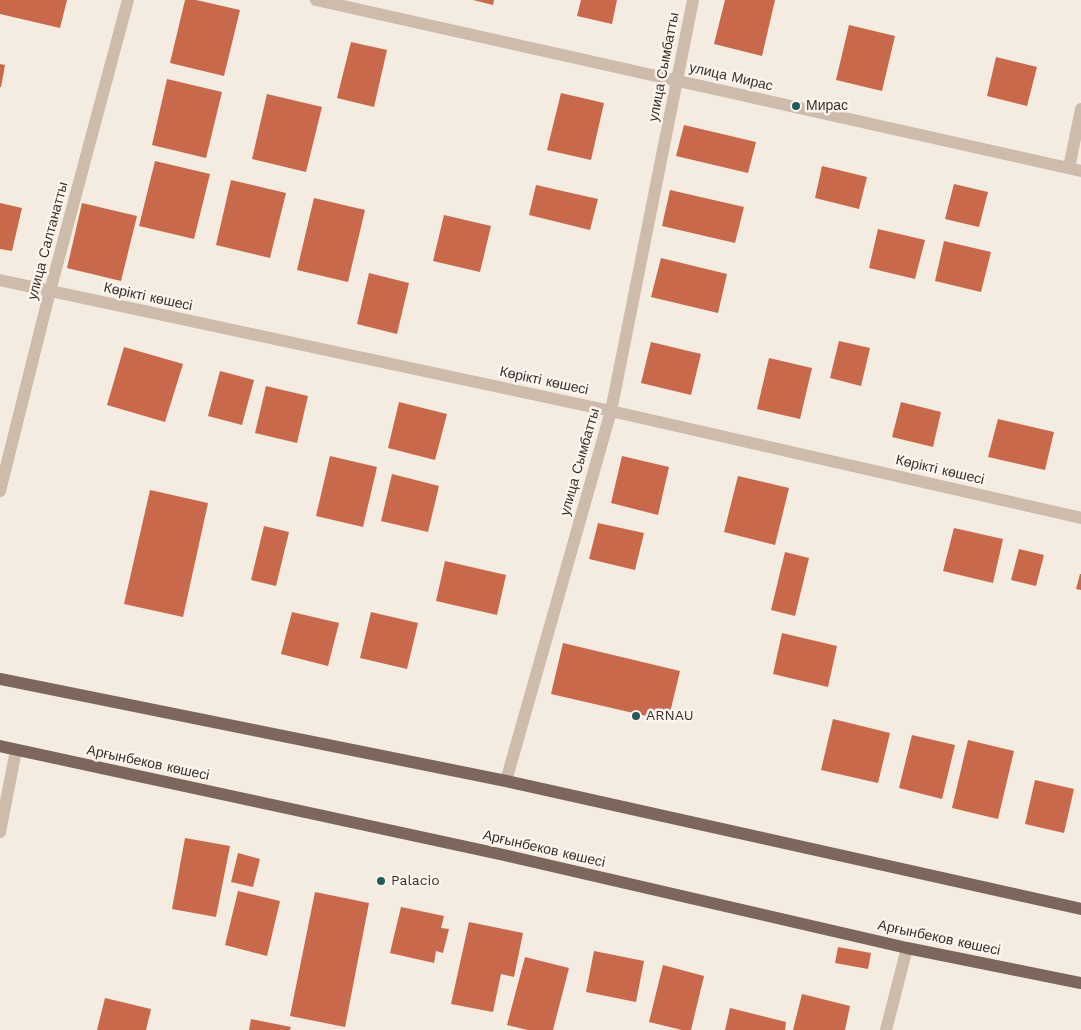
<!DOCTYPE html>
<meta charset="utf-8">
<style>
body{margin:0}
canvas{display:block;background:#f4ebe1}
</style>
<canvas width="1081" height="1030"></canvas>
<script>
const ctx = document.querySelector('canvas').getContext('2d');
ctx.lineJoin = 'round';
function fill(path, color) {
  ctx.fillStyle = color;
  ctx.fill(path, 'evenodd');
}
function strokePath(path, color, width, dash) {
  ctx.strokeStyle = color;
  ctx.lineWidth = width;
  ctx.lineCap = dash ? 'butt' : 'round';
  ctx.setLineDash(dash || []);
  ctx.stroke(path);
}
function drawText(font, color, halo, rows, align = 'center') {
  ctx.font = font + ' "Work Sans",sans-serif';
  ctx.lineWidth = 5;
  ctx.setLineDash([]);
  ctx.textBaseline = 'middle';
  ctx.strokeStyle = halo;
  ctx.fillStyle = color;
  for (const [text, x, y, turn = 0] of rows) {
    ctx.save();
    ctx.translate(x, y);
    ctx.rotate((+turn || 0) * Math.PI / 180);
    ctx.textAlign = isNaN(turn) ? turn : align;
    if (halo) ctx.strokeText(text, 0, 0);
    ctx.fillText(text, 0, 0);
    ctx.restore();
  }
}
fill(new Path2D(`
 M0 0H67L60 28 0 14Z
 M185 0H196L240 10 224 76 170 63Z
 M473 0H494L493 5Z
 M581 0H617L612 24 577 16Z
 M725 0H775L762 56 714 44Z
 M849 25 895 36 882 91 836 80Z
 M351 42 387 50 374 107 337 98Z
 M996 57 1037 67 1027 106 987 96Z
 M0 64 5 65 1 87H0Z
 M167 79 222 92 206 158 152 145Z
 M561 93 604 103 591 160 547 150Z
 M267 94 322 107 306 172 252 159Z
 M684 125 756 142 748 173 676 156Z
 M155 161 210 174 194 239 139 226Z
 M822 166 867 177 859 209 815 198Z
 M231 180 286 193 270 258 216 245Z
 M954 184 988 192 979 227 945 219Z
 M536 185 598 199 590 230 529 215Z
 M670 190 744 207 735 243 662 226Z
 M314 198 365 210 348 282 297 270Z
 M0 203 22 208 12 251 0 249Z
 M82 203 137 216 121 281 67 268Z
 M444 215 491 226 480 272 433 261Z
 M878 229 925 240 915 279 869 268Z
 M944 241 991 252 981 292 935 281Z
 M661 258 727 274 718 313 651 297Z
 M369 273 409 283 397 334 357 324Z
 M839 341 870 348 861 386 830 378Z
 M651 342 701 354 691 395 641 383Z
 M124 347 183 364 165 422 107 405Z
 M769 358 812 368 800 419 757 409Z
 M220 371 254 380 242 425 208 416Z
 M266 386 308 396 297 443 255 433Z
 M399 402 447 414 435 460 388 448Z
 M901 402 941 412 933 447 892 437Z
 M998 419 1054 432 1045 470 988 457Z
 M330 456 377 467 363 527 316 516Z
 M622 456 669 467 658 515 611 503Z
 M392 474 439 486 428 532 381 521Z
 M738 476 789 488 775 545 724 532Z
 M150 490 208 503 183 617 124 604Z
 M598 523 644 533 635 570 589 559Z
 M264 526 289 532 276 586 251 580Z
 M954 528 1003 539 993 583 943 571Z
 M1019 549 1044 555 1036 586 1011 580Z
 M785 552 809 558 795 616 771 610Z
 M445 561 506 575 497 615 436 601Z
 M1080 574H1081V590L1076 589Z
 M292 612 339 623 328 666 281 654Z
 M371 612 418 623 407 669 360 658Z
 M782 633 837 646 828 687 773 674Z
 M563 643 680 671 668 721 551 694Z
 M833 719 890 733 878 783 821 770Z
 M912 735 955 745 942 799 899 788Z
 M968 740 1014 751 998 819 952 808Z
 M1035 780 1074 789 1064 833 1025 824Z
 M185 838 230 846 216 917 172 909Z
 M238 853 260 859 253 887 231 882Z
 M238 891 280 901 267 956 225 945Z
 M315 892 369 903 345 1027 290 1016Z
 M401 907 444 916 441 928 449 929 443 953 436 951 434 963 390 953Z
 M469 922 523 933 514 977 501 974 493 1012 451 1004Z
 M838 947 871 953 868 969 835 963Z
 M594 951 644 961 636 1002 586 992Z
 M525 957 569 968 553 1030H528L507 1025Z
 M663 965 704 976 691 1030H682L649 1022Z
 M802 994 850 1006 845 1030H793Z
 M105 998 151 1009 146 1030H97Z
 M730 1008 786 1022 785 1030H725Z
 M251 1019 291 1027 290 1030H249Z`), '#c8694b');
strokePath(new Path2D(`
 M316 0 1081 171
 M1069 168 1081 109
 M0 280 611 411 1081 518
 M0 491 50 291 128 0
 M506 781 611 411 693 0
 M0 832 16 750
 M886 1030 907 948`), '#cdbbac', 12);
strokePath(new Path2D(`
 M0 679 506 781 1081 909
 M0 746 504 855 907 948 1081 983`), '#7d675c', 12);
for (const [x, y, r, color] of [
 [796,106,5,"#1f5a5e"],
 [636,716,5,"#1f5a5e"],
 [381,881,5,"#1f5a5e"]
]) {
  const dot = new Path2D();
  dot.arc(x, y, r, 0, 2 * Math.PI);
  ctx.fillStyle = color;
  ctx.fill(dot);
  strokePath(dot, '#fbf5ee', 2);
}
drawText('14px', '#3b302b', '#fbf5ee', [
 ["улица Сымбатты",664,67,-79],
 ["улица Мирас",731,77,13],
 ["улица Салтанатты",48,241,-75],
 ["Көрікті көшесі",148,297,12],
 ["Көрікті көшесі",544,381,12],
 ["улица Сымбатты",580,462,-74],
 ["Көрікті көшесі",940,470,13],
 ["Арғынбеков көшесі",148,763,12],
 ["Арғынбеков көшесі",544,849,13],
 ["Арғынбеков көшесі",939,938,12]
]);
drawText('14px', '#3b302b', '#fbf5ee', [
 ["Мирас",806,106],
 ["ARNAU",646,716],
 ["Palacio",391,881]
], 'left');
</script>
